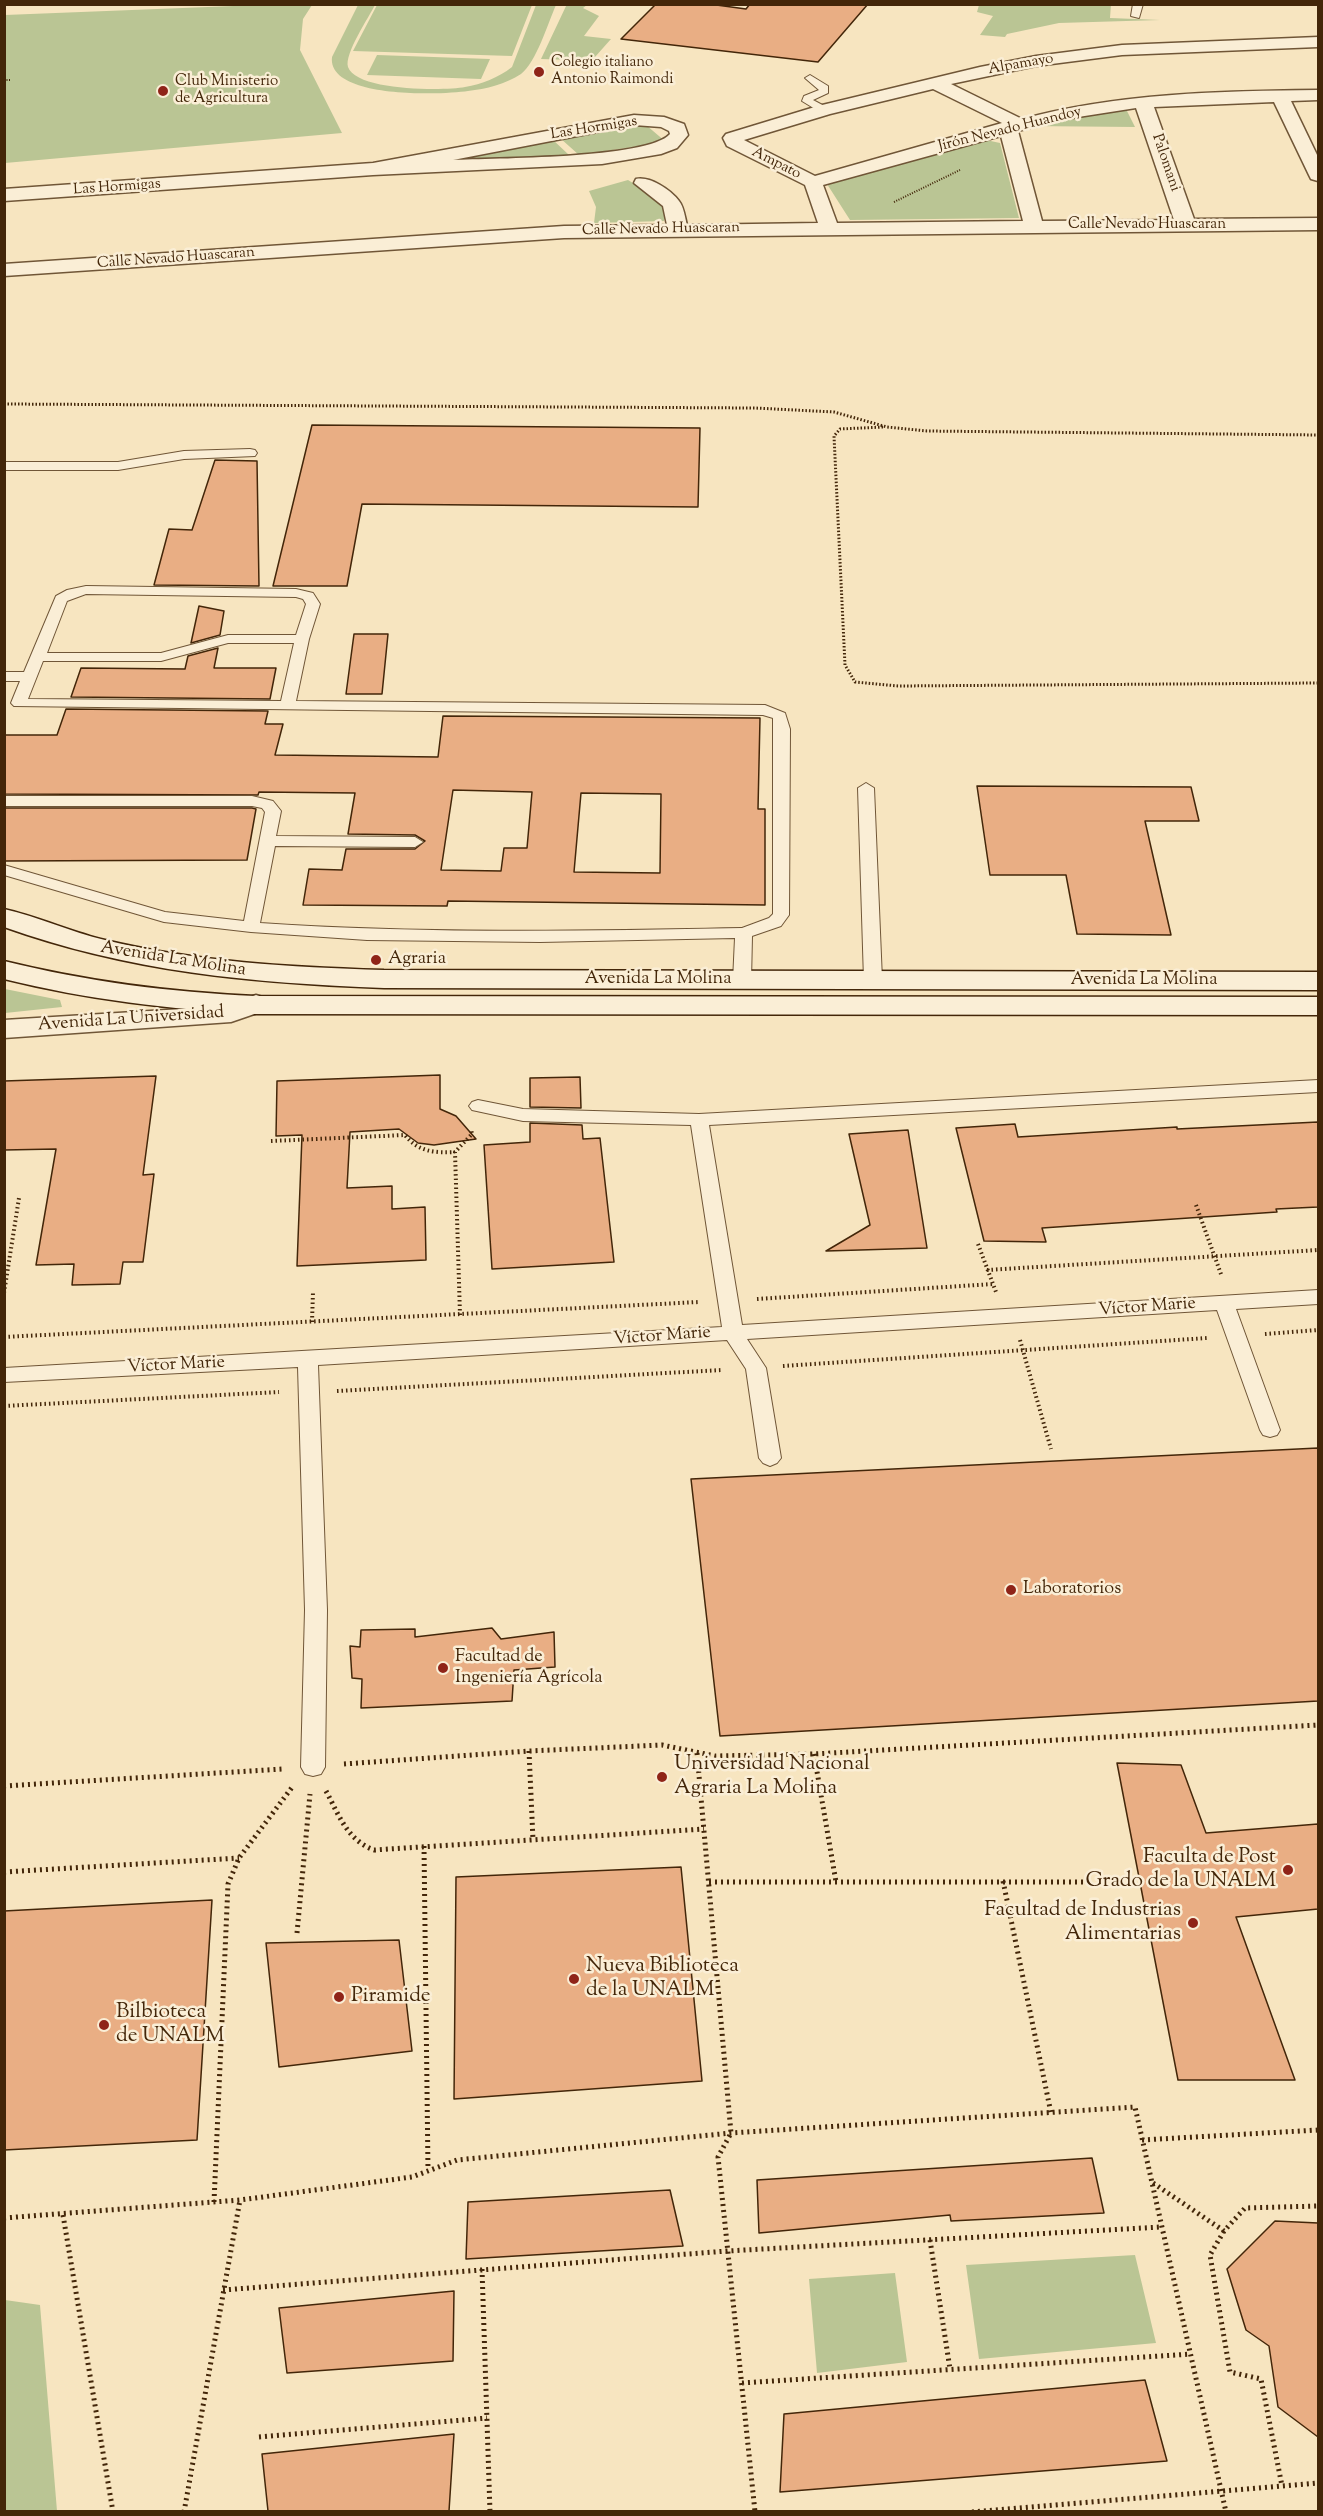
<!DOCTYPE html>
<meta charset="utf-8">
<style>
body{margin:0}
#map{position:relative;width:1323px;height:2516px;overflow:hidden;background:#f7e5c0;font-family:"Sorts Mill Goudy",serif}
canvas{display:block}
.frame{position:absolute;inset:0;border:6px solid #432609;pointer-events:none}
</style>
<div id="map">
<canvas width="1323" height="2516"></canvas>
<div class="frame"></div>
</div>
<script>
const ctx = document.querySelector('canvas').getContext('2d');
ctx.lineJoin = 'round';
function fill(path, color) {
  ctx.fillStyle = color;
  ctx.fill(path, 'evenodd');
}
function strokePath(path, color, width, dash) {
  ctx.strokeStyle = color;
  ctx.lineWidth = width;
  ctx.lineCap = dash ? 'butt' : 'round';
  ctx.setLineDash(dash || []);
  ctx.stroke(path);
}
function drawText(font, color, halo, rows, align = 'center') {
  ctx.font = font + ' "Sorts Mill Goudy",serif';
  ctx.lineWidth = 5;
  ctx.setLineDash([]);
  ctx.textBaseline = 'middle';
  ctx.strokeStyle = halo;
  ctx.fillStyle = color;
  for (const [text, x, y, turn = 0] of rows) {
    ctx.save();
    ctx.translate(x, y);
    ctx.rotate((+turn || 0) * Math.PI / 180);
    ctx.textAlign = isNaN(turn) ? turn : align;
    if (halo) ctx.strokeText(text, 0, 0);
    ctx.fillText(text, 0, 0);
    ctx.restore();
  }
}
fill(new Path2D(`
 M284 4 312 5 303 19 300 50 342 133 5 163V15Z
 M567 4 587 5 583 8 599 16 584 36 611 39 595 57 573 60 541 59Z
 M1111 4 1110 18 1160 20 1059 23 1007 34 1005 37 980 35 993 16 977 12 979 5Z
 M358 5H375C369 17 344 54 348 67 356 91 444 91 465 87 482 84 498 78 512 67L536 5H556C548 23 536 63 521 74 506 84 486 89 468 91 442 95 327 99 332 57Z
 M377 5V4L532 5 512 56 353 51Z
 M377 55 490 59 481 79 367 75Z
 M1126 109 1135 127 1028 126Z
 M646 125 666 142 579 155 560 138Z
 M552 139 569 155 441 163Z
 M986 140 1000 143 1019 218 850 220 827 184Z
 M628 180 656 197 666 214 664 221 594 223 596 207 589 191Z
 M5 989 60 1000 62 1007 5 1013Z
 M1135 2255 1156 2343 979 2359 966 2265Z
 M895 2273 907 2362 817 2373 809 2279Z
 M5 2300 40 2305 57 2511H5Z`), '#bac594');
const building = new Path2D(`
 M656 4H709L746 9 750 4H868L818 62 621 39Z
 M312 425 700 428 698 507 362 504 347 586H273Z
 M215 460 257 461 259 586 154 585 169 529 192 530Z
 M199 606 224 611 220 635 191 643Z
 M354 634H388L382 694H346Z
 M218 648 214 668H276L270 699 71 697 81 668 185 669 188 656Z
 M66 709 268 711 265 724H283L275 755 438 757 443 716 760 718 758 809H765V905L448 901 447 906 303 905 309 869 342 870 346 849H415L425 841 415 835 348 834 355 793 259 792 258 795 4 794V735H57ZM453 790 532 792 527 848H504L501 871 441 870ZM581 793 661 794 660 873 574 872Z
 M977 786 1191 787 1199 821H1145L1171 935 1077 934 1066 875H990Z
 M4 808H252L256 809 247 860 4 861Z
 M440 1075V1109L456 1116 476 1139 434 1145 418 1143 399 1129 350 1132 347 1188 392 1186V1209L425 1207 426 1260 297 1266 302 1135 276 1136 277 1081Z
 M156 1076 143 1175 154 1174 143 1262H123L120 1284 72 1285 74 1264 36 1265 56 1149 4 1150V1081Z
 M580 1077 581 1108 530 1107V1078Z
 M1318 1122V1207L1276 1209 1277 1212 1042 1228 1046 1242 984 1241 956 1128 1015 1124 1018 1137 1177 1127V1129Z
 M530 1123 582 1125 583 1139 600 1138 614 1262 492 1269 484 1145 530 1142Z
 M908 1130 927 1248 826 1251 870 1225 849 1134Z
 M1318 1448V1701L720 1736 691 1479Z
 M492 1628 501 1639 554 1632 555 1667 514 1670 512 1701 361 1708 362 1679 352 1678 350 1646 360 1647 361 1630 415 1629V1637Z
 M1117 1763 1181 1765 1206 1833 1318 1824V1909L1236 1917 1295 2080H1178Z
 M681 1867 702 2081 454 2099 456 1877Z
 M212 1900 197 2140 4 2150V1911Z
 M399 1940 412 2051 279 2067 266 1943Z
 M1092 2158 1104 2213 951 2221 950 2215 759 2233 757 2180Z
 M670 2190 683 2246 466 2259 468 2202Z
 M1275 2221 1318 2223V2437L1278 2407 1269 2346 1246 2330 1227 2269Z
 M454 2291 453 2361 287 2373 279 2308Z
 M1145 2380 1167 2461 780 2492 784 2414Z
 M454 2434 449 2511H268L262 2454Z`);
fill(building, '#e9ae84');
strokePath(building, '#432609', 1.5);
const service = new Path2D(`
 M1133 4H1143L1139 18 1131 16Z
 M810 75 828 86V93L813 100 828 108V112H820L802 101 804 96 819 90 805 78Z
 M250 449 255 450 257 453 255 456 184 459 118 470H4V462H118L184 451Z
 M86 586 296 589 313 593 320 604 309 639 296 701 765 705 785 713 790 729 789 915 781 926 752 936 751 981 748 985H736L733 981 735 938 540 942 367 940 251 932 164 922 4 875V865L165 912 244 921 265 812 262 808 252 806H4V796H252L273 801 281 811 276 836 415 837 423 842 415 847 275 846 260 923C421 934 581 931 742 928L769 918 773 914V718L763 715 14 706 11 703 20 681H4V672H24L56 596 67 590ZM86 594 296 597 303 599 306 604 296 635H228L161 653H47L67 601ZM228 643H294L281 701 28 699 43 661H161Z
 M866 783 874 788 882 980 879 984H867L864 980 858 788Z
 M1318 1080V1092L709 1125 742 1325 1318 1290V1304L1236 1309 1280 1430 1277 1435 1270 1437 1263 1435 1260 1430 1217 1310 747 1339 766 1368 781 1458 777 1463 770 1466 763 1463 759 1458 746 1369 727 1340 318 1365 327 1610 325 1767 321 1774 313 1776 305 1774 301 1767 305 1610 298 1367 4 1382V1368L722 1327 691 1125 523 1121 472 1110 469 1106 472 1102 478 1100 523 1109 699 1114Z`);
const minor = new Path2D(`
 M1318 37V47L1122 55 1036 66 951 84 1022 119C1118 93 1220 91 1318 90V100L1291 101 1318 157V181L1311 179 1309 175 1274 102 1154 107 1194 219 1318 218V230L564 238 4 276V264L564 226 667 225 663 206 634 183 636 179C650 176 671 190 679 201 684 207 685 218 687 225L818 223 805 185 727 146 723 138 726 134 818 106 980 67 1036 56 1122 45ZM933 89 1002 123 815 176 744 140 830 114ZM1136 108 1174 220 1042 221 1018 131 1059 120ZM1001 136 1023 221 837 223 823 185Z
 M634 115 664 117 684 124 688 135 677 148 661 154 602 164 373 175 4 201V189L373 163ZM634 125 661 127 669 131 670 134C648 159 492 158 453 160Z
 M256 995 266 998 271 1004 266 1010 231 1022 4 1038V1020L199 1008 226 1005Z`);
const secondary = new Path2D(`
 M4 909C39 917 71 932 105 940 197 962 290 967 384 970L1318 972V990L384 988C252 983 130 972 4 927Z
 M4 961C89 982 169 992 255 996L1318 997V1015L255 1014C169 1009 89 1000 4 979Z`);
strokePath(service, '#705637', 2);
strokePath(minor, '#705637', 3);
strokePath(secondary, '#432609', 3);
strokePath(new Path2D(`
 M4 80H11
 M894 202 960 170`), '#432609', 2, [1, 1.5]);
strokePath(new Path2D(`
 M4 404 755 408 834 412 887 427 927 431 1318 435
 M883 427 840 429 834 436 845 665 855 682 898 686 1318 683`), '#432609', 3, [1.5, 2]);
strokePath(new Path2D(`
 M271 1141 405 1135C418 1152 435 1153 455 1152
 M1196 1205 1222 1277
 M978 1244 996 1292
 M987 1270 1318 1250
 M4 1293 19 1198
 M757 1299 993 1284
 M460 1315 455 1152 472 1134 471 1129
 M312 1322 313 1292
 M1265 1334 1318 1330
 M4 1337 699 1302
 M1020 1340 1051 1449
 M783 1366 1207 1338
 M337 1391 722 1370
 M4 1406 279 1392`), '#432609', 4, [1.5, 3]);
strokePath(new Path2D(`
 M529 1751 533 1840
 M697 1753 731 2133 718 2157 755 2512
 M814 1754 836 1882
 M344 1764 529 1751 662 1745 715 1756 814 1754 1318 1725
 M4 1786 283 1769
 M326 1791C339 1815 347 1840 374 1850L704 1829
 M424 1846 428 2170
 M4 1872 239 1858
 M1003 1881 1051 2113
 M709 1882H1093
 M297 1933 310 1794
 M1142 2140 1318 2130
 M1153 2183 1224 2231 1245 2208 1318 2206
 M214 2202 228 1884 239 1858 293 1786
 M63 2215 113 2512
 M4 2218 240 2200 412 2177 457 2160 731 2133 1135 2107 1226 2512
 M1224 2231 1210 2255 1230 2372 1261 2379 1282 2486
 M930 2240 950 2369
 M482 2269 490 2512
 M223 2290 727 2251 1161 2227
 M742 2383 1191 2354
 M259 2437 487 2418
 M184 2512 240 2200
 M972 2512 1318 2483`), '#432609', 5, [2, 4]);
fill(service, '#faeed6');
fill(minor, '#faeed6');
fill(secondary, '#faeed6');
for (const [x, y, r, color] of [
 [539,72,6,"#8f2418"],
 [163,91,6,"#8f2418"],
 [376,960,6,"#8f2418"],
 [1011,1590,6,"#8f2418"],
 [443,1668,6,"#8f2418"],
 [662,1777,6,"#8f2418"],
 [1288,1870,6,"#8f2418"],
 [1193,1923,6,"#8f2418"],
 [574,1979,6,"#8f2418"],
 [339,1997,6,"#8f2418"],
 [104,2025,6,"#8f2418"]
]) {
  const dot = new Path2D();
  dot.arc(x, y, r, 0, 2 * Math.PI);
  ctx.fillStyle = color;
  ctx.fill(dot);
  strokePath(dot, '#faeed6', 2);
}
drawText('15px', '#432609', '#faeed6', [
 ["Colegio italiano",551,63],
 ["Antonio Raimondi",551,80],
 ["Club Ministerio",175,82],
 ["de Agricultura",175,99]
], 'left');
drawText('15px', '#432609', '#faeed6', [
 ["Alpamayo",1021,65,-10],
 ["Las Hormigas",594,129,-9],
 ["Jirón Nevado Huandoy",1010,130,-14],
 ["Palomani",1165,163,71],
 ["Ampato",776,164,27],
 ["Las Hormigas",117,188,-4],
 ["Calle Nevado Huascaran",1147,225],
 ["Calle Nevado Huascaran",661,230,-1],
 ["Calle Nevado Huascaran",176,259,-4]
]);
drawText('18px', '#432609', '#faeed6', [
 ["Avenida La Molina",173,960,9],
 ["Avenida La Molina",658,980],
 ["Avenida La Molina",1144,981],
 ["Avenida La Universidad",131,1020,-4],
 ["Víctor Marie",1147,1308,-4],
 ["Víctor Marie",662,1337,-4],
 ["Víctor Marie",176,1366,-3]
]);
drawText('18px', '#432609', '#faeed6', [
 ["Agraria",388,960],
 ["Laboratorios",1023,1590],
 ["Facultad de",455,1658],
 ["Ingeniería Agrícola",455,1679]
], 'left');
drawText('21px', '#432609', '#faeed6', [
 ["Universidad Nacional",674,1765],
 ["Agraria La Molina",674,1789],
 ["Faculta de Post",1276,1858,"right"],
 ["Grado de la UNALM",1276,1882,"right"],
 ["Facultad de Industrias",1181,1911,"right"],
 ["Alimentarias",1181,1935,"right"],
 ["Nueva Biblioteca",586,1967],
 ["de la UNALM",586,1991],
 ["Piramide",351,1997],
 ["Bilbioteca",116,2013],
 ["de UNALM",116,2037]
], 'left');
</script>
